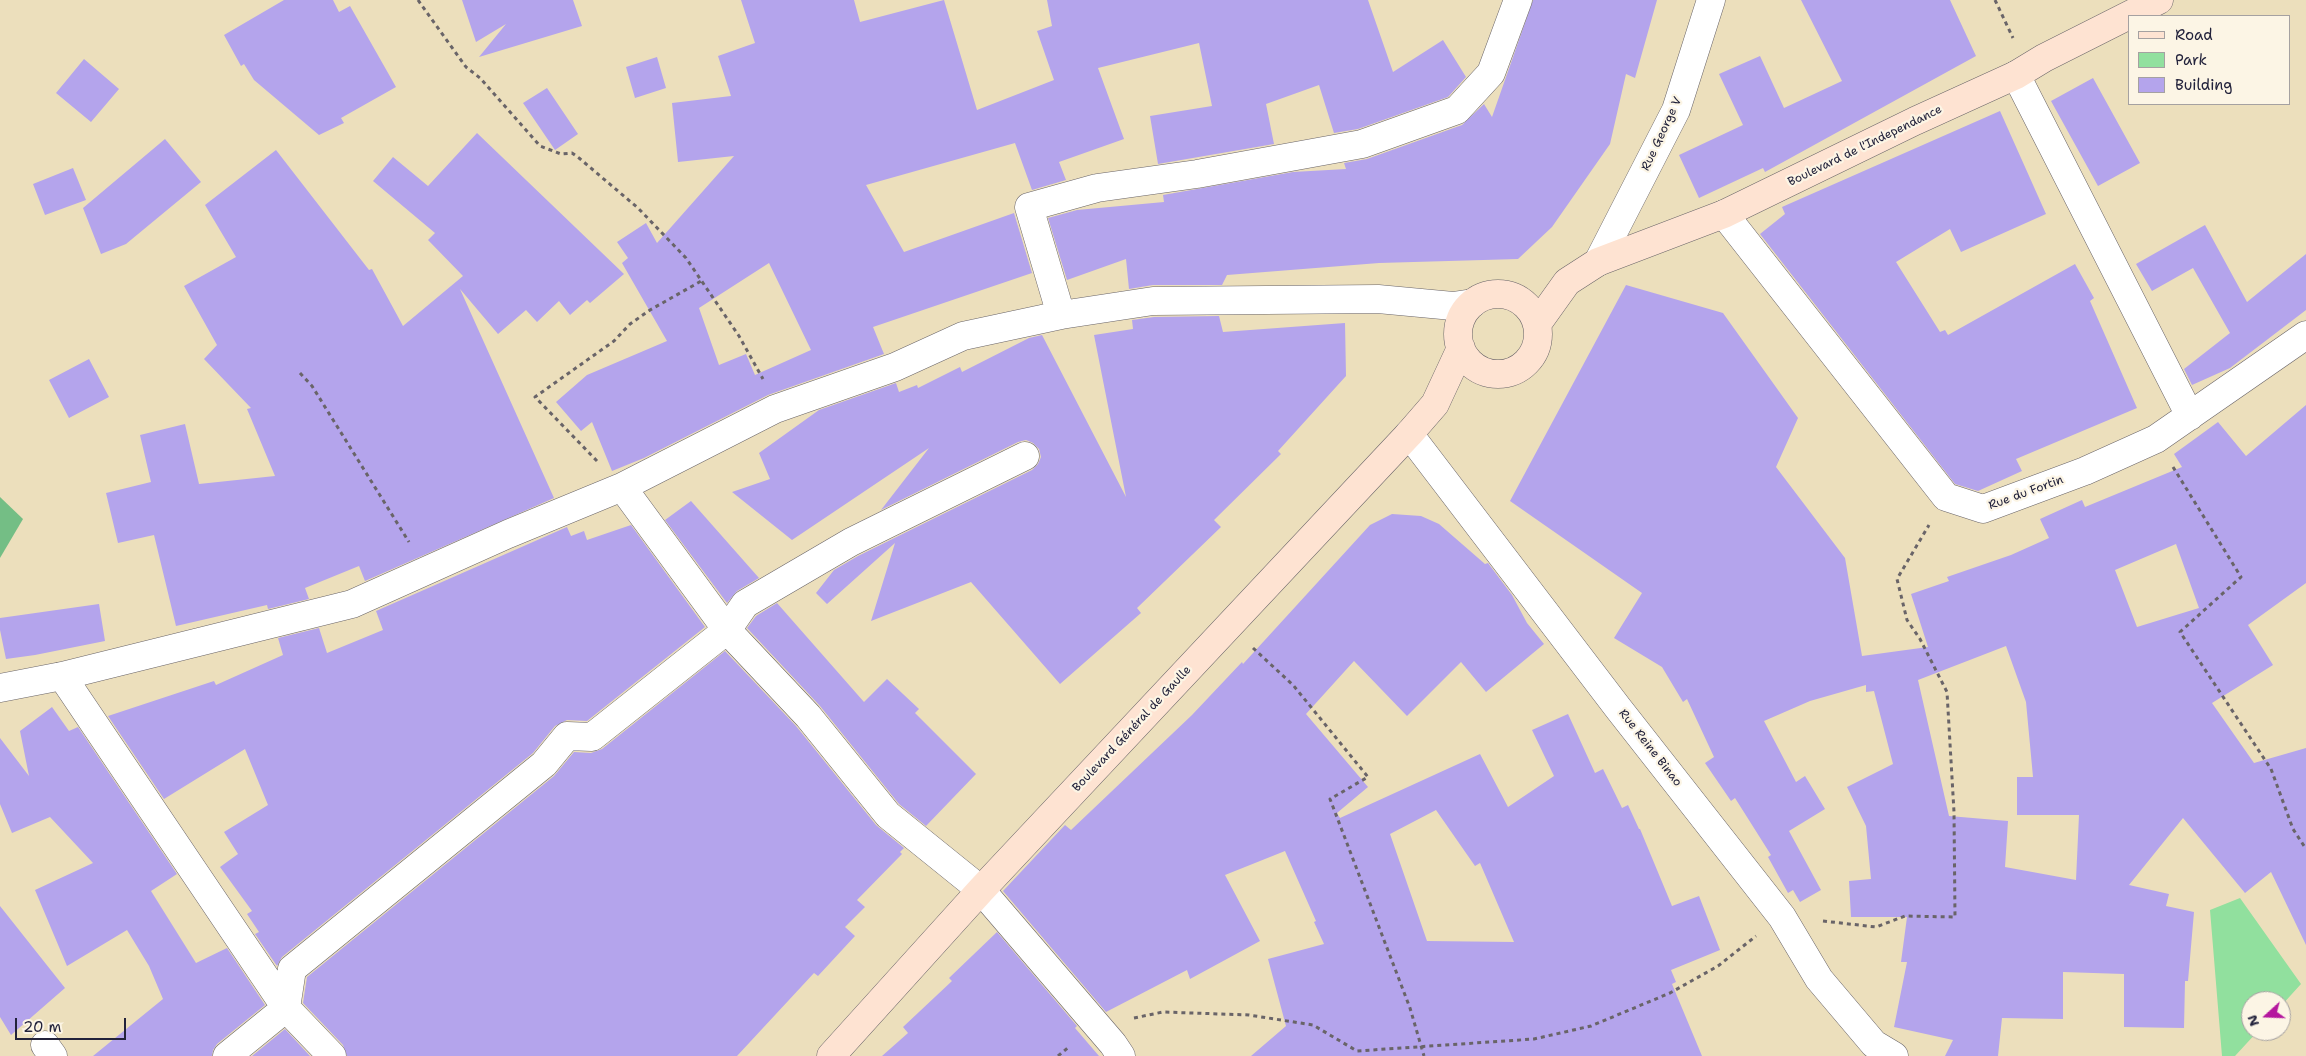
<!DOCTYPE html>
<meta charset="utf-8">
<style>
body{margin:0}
#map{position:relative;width:2306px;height:1056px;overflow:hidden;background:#ecdfbc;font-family:"Shantell Sans",sans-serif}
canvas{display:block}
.legend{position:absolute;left:2128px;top:15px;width:162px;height:90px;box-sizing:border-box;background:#fcf5e5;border:1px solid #a5a1a1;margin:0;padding:6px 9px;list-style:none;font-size:15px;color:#22223b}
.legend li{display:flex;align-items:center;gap:10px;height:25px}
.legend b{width:25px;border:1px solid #a5a1a1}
.north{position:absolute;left:2241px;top:991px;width:50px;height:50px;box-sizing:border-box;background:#fcf5e5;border:1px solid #a5a1a1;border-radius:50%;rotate:250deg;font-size:14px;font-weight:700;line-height:20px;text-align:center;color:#22223b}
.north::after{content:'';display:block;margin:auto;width:18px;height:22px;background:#b5179e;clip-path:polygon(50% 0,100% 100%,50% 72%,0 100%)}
.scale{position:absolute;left:15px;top:1018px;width:111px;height:22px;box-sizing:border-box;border:2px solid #22223b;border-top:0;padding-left:6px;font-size:15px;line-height:18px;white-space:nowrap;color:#22223b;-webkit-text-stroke:4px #fcf5e5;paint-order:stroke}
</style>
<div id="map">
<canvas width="2306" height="1056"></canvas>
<ul class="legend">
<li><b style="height:6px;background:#fee3d2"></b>Road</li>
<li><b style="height:14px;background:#91e09e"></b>Park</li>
<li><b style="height:14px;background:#b4a4ec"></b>Building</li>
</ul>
<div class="north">N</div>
<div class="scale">20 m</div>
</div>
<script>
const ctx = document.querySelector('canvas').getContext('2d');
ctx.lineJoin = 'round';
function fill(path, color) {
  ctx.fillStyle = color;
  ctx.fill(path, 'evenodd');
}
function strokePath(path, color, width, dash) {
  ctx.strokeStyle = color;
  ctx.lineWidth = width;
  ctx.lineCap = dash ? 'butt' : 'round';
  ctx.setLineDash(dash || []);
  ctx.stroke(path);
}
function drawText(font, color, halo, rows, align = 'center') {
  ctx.font = font + ' "Shantell Sans",sans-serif';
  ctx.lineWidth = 4.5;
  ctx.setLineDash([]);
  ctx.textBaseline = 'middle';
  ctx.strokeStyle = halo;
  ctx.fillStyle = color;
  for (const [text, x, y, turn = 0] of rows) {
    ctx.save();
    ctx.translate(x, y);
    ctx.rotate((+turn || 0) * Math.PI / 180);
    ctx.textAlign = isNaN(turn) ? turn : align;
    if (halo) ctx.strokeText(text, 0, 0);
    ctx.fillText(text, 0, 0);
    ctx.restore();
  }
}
fill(new Path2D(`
 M2240 898 2301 984 2281 1006V1001H2251V1031H2258L2235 1056H2222L2210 910Z`), '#91e09e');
fill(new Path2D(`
 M0 497 23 519 0 558Z`), '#74be85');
fill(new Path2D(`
 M284 0H333L339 12 350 6 396 87 341 118 344 123 319 135 254 80 244 64 241 66 224 35Z
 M462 0H573L582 26 479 57 506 24 476 42Z
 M741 0H854L860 22 944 0 977 110 1054 80 1037 31 1052 26 1047 0H1368L1393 72 1443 40 1466 77 1448 97 1358 129 1334 133 1319 85 1266 104 1274 144 1158 164 1150 116 1212 106 1199 43 1098 68 1124 139 1059 162 1066 180 1032 190 1015 143 866 185 904 252 1014 213 1032 273 873 327 884 354 768 395 644 458 612 471 592 422 581 431 556 402 587 375 667 341 622 263 628 258 617 242 646 223 657 243 734 156 678 162 672 103 731 96 718 56 755 43ZM769 263 811 350 755 375 746 354 719 365 699 308Z
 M1533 0H1657L1635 78 1626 74 1610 144 1552 227 1518 259 1379 263 1227 275 1222 285H1153L1129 289 1126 259 1067 280 1048 218 1077 210 1164 202 1163 195 1293 172 1346 169 1344 163 1367 159 1462 125 1484 104 1492 117Z
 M1801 0H1950L1976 56 1765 172 1763 168 1699 198 1679 155 1743 125 1719 74 1760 56 1784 108 1842 81Z
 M657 57 666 88 635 98 626 67Z
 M84 59 119 89 91 122 56 93Z
 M2093 78 2140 163 2098 186 2051 101Z
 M547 88 578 134 555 150 523 103Z
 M2000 111 2046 214 1961 252 1950 229 1896 262 1940 332 1945 330 1948 335 2075 264 2094 298 2090 301 2137 408 2016 459 2022 471 1978 491 1955 484 1760 234 1785 214 1782 207Z
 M477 133 624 274 590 303 587 300 570 315 559 301 537 322 526 310 498 334 460 289 554 498 365 581 359 566 305 588 309 599 268 609 267 605 176 626 154 535 118 543 106 493 151 482 140 435 185 424 199 484 275 476 247 409 251 408 204 359 217 345 184 286 236 257 205 205 276 150 369 270 372 269 403 326 463 276 428 240 435 233 373 181 393 157 428 186Z
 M165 139 201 182 126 244 101 254 83 208Z
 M73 168 86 200 45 215 33 184Z
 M2205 225 2247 302 2306 254V310L2230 368 2192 385 2184 369 2230 333 2193 268 2152 291 2136 264Z
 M1626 285 1723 313 1798 418 1776 467 1845 558 1862 656 1928 647 1911 594 1949 581 1947 577 2011 555 2049 538 2040 519 2082 500 2085 507 2182 467 2174 454 2218 422 2246 456 2306 405V583L2248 625 2273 665 2212 703 2254 763 2306 748V945L2271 872 2245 893 2183 818 2129 885 2169 894 2166 906 2194 912 2188 981H2185L2184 1028 2124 1027V974L2063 972V1019L2002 1018 1998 1056H1945L1953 1040 1894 1027 1907 962H1901L1907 917H1851L1849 881 1871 879 1866 826 1847 787 1893 764 1874 691 1866 692V685L1810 701 1764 721 1796 782 1805 776 1825 809 1789 831 1821 890 1800 902 1793 890 1788 893 1768 857 1771 855 1735 798 1731 801 1705 763 1714 757 1687 699 1683 702 1662 667 1614 638 1642 593 1510 501ZM2176 544 2199 608 2137 627 2115 570ZM2006 646 2026 702 2033 777H2017V815H2079L2076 880 2005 867 2008 821 1949 816 1918 680Z
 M1219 316 1223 332 1345 323 1346 376 1278 451 1281 454 1214 520 1221 527 1137 608 1141 613 1060 684 971 582 871 621 895 543 827 604 816 593 834 570 858 556 1032 470 1038 464 1041 457 1039 449 1033 443 1026 440 1018 442 881 510 929 448 792 540 732 492 770 479 759 453 819 410 896 383 899 392 917 385 918 388 960 367 962 372 1029 338 1042 335 1126 497 1094 335 1133 329 1132 320 1154 317Z
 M89 359 109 397 69 418 49 380Z
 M691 501 759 578 737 591 727 603 665 520Z
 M1392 514 1421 516 1439 524 1485 564 1488 563 1512 595 1527 623 1544 644 1486 692 1461 662 1407 716 1354 661 1306 714 1368 787 1337 813 1340 818 1480 754 1508 807 1554 776 1532 730 1568 714 1595 773 1603 769 1622 808 1628 805 1639 829H1640L1672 906 1699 896 1720 950 1671 970 1676 982 1672 984 1702 1056H1251L1286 1026 1268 959 1324 944 1314 922 1316 921 1285 851 1225 875 1260 941 1190 979 1187 970 1106 1012 1003 891 1065 825 1071 830 1192 715 1242 662 1243 664 1370 525ZM1436 810 1475 866 1480 863 1514 942 1427 941 1390 834Z
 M631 525 705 627 587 721 567 720 555 726 533 753 282 957 277 966 255 934 259 932 247 914 252 911 220 867 238 854 224 832 268 805 245 749 164 799 108 716 214 681 216 685 283 655 278 638 319 628 327 653 383 630 376 611 567 527 571 536 584 531 587 540Z
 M777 603 864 702 887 679 919 709 915 713 976 774 926 826 899 804 820 706 747 628 756 616Z
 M99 604 105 641 35 655 6 659 0 630V618Z
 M725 651 796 726 876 825 904 848 900 852 902 854 857 900 865 907 845 927 855 936 818 976 814 973 737 1056H347L343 1045 303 1003 307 977 554 776 574 752 591 753 602 749Z
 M52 707 69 731 78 727 177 874 151 891 196 963 227 948 265 1005 217 1044 213 1050 212 1056H93L163 999 149 966 127 930 67 966 35 890 93 863 50 817 12 833 0 804V738L29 776 20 731Z
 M0 906 65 988 11 1035 0 1017Z
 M997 932 1077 1026 1075 1028 1099 1056H882L908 1033 903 1027 952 981 949 978Z
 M285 1029 310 1056H252Z`), '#b4a4ec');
const street = new Path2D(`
 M2016 75 2190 416
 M1724 214 1946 497 1983 509 2085 471 2156 439 2306 335
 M1598 262 1676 110 1711 0
 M1061 315 1029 207 1097 188 1197 174 1362 144 1457 110 1491 73 1518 0
 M1409 434 1618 708 1782 917 1819 979 1874 1044 1894 1056
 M622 487 727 630 808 716 888 815 981 890 1113 1044 1121 1056
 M62 676 286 1008 332 1056
 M0 688 62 676 352 604 508 534 622 487 775 409 895 367 963 336 1061 315 1153 301 1378 299 1453 306 1473 303
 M45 1045 53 1056
 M227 1056 286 1008 292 969 544 764 567 736 592 737 727 630 745 604 851 542 1025 456`);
const secondary = new Path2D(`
 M1458 334a40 40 0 1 1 80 0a40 40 0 1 1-80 0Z
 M1537 324 1567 282 1598 262 1724 214 1915 121 2016 75 2044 58 2159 0
 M831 1056 981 890 1409 434 1435 404 1461 348`);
strokePath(street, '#696468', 29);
strokePath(secondary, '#696468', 29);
strokePath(new Path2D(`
 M418 0 466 67 480 78 540 146 561 154 572 153 579 158 638 208 686 258 739 336 763 379
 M1995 0 2013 38
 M300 373 312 386 409 542
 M597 461 535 397 614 341 630 324 650 310 703 280
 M2173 467 2241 577 2180 632 2271 769 2293 829 2306 849
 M1253 648 1293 685 1368 777 1330 799 1410 1008 1424 1056
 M1823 921 1876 927 1905 916 1955 917 1954 812 1947 692 1920 639 1907 620 1897 579 1929 525
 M1134 1018 1163 1012 1249 1015 1313 1025 1357 1051 1534 1039 1591 1026 1670 993 1718 966 1756 936
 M1058 1056 1070 1046`), '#696468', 3, [4, 4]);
strokePath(street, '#fff', 28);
strokePath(secondary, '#fee3d2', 28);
drawText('12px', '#22223b', '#fcf5e5', [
 ["Rue George V",1662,134,-65],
 ["Boulevard de l'Independance",1865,146,-26],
 ["Rue du Fortin",2026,493,-20],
 ["Boulevard Général de Gaulle",1132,729,-47],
 ["Rue Reine Binao",1650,748,52]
]);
</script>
